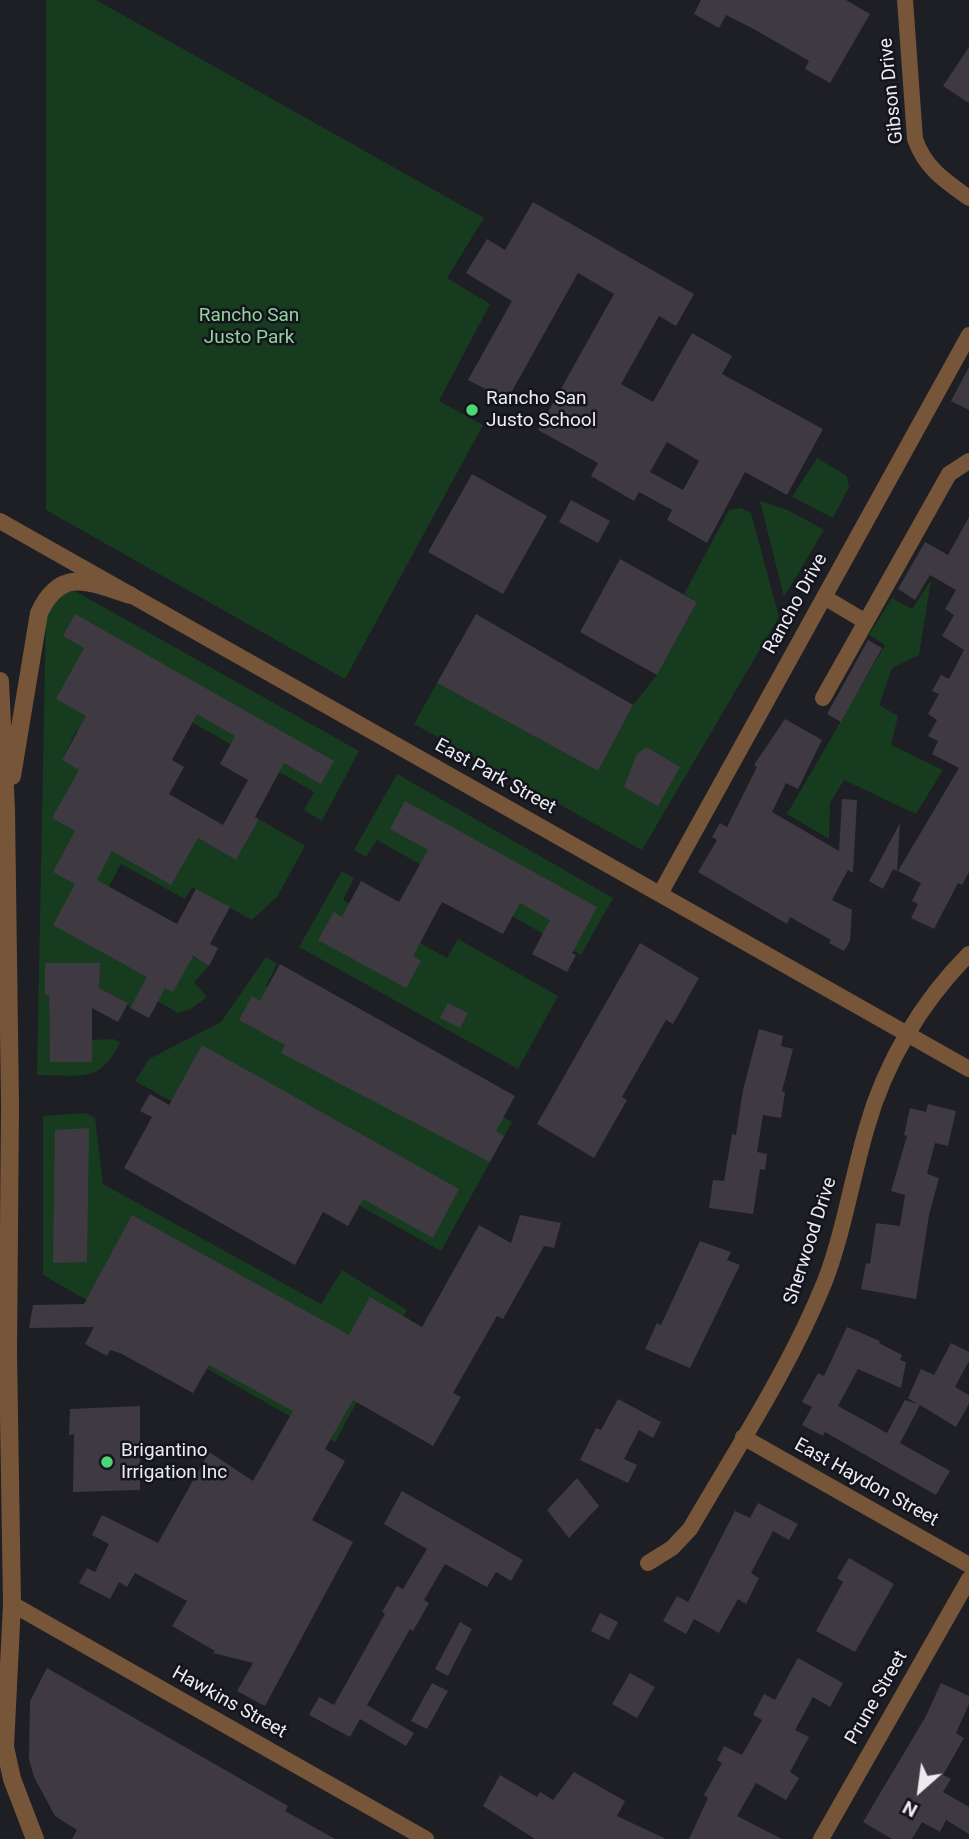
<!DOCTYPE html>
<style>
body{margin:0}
#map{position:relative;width:969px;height:1839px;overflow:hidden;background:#1e1e25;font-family:Roboto,sans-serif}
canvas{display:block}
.north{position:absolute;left:885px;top:1755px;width:70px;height:70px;-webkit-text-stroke:5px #14141c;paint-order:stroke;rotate:208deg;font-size:19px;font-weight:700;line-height:28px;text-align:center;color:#ebebf0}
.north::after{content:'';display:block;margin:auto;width:24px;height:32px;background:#ebebf0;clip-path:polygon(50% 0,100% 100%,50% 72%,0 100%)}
</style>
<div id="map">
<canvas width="969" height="1839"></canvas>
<div class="north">N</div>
</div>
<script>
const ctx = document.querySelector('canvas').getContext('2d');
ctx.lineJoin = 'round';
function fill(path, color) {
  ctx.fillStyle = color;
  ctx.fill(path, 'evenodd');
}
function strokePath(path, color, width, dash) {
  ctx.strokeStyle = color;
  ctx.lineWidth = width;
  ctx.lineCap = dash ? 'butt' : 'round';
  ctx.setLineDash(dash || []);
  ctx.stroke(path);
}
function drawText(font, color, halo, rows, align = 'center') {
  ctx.font = font + ' Roboto,sans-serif';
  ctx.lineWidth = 5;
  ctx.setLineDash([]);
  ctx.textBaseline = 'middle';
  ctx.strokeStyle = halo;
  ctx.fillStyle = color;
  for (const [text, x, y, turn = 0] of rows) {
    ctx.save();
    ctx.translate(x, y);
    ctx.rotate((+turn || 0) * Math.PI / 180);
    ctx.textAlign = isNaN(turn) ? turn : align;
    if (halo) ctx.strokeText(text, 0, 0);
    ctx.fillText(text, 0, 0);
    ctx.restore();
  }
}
fill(new Path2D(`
 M46 0H96L484 218 447 278 490 304 439 401 483 425 345 679 46 510Z
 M817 458 847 476 849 487 833 518 792 497Z
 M760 501 788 510 824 530 784 597Z
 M741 508 751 513 779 617 642 850 414 724 437 683 598 771 633 705 657 675 697 602 684 594 729 510Z
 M931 580 919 655 892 668 879 705 898 716 891 745 943 770 916 814 844 780 830 803 829 839 787 814 885 645 869 635 892 598 912 609Z
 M75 591 359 751 322 821 304 810 314 792 132 688 101 743 76 731 62 760 236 860 259 819 305 846 277 897 252 920 192 887 185 899 121 864 99 905 209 966 194 982 207 997 189 1010 178 1013 140 991 130 1008 127 1002 99 988V963H46V995H96L49 1006 50 1062H91L92 1040 113 1039 120 1042C99 1086 80 1074 37 1075L46 611 65 592Z
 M397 774 613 898 581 955 377 840 366 857 354 850Z
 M342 871 354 878 343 900 447 958 458 939 558 996 518 1069 299 947Z
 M266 957 277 964 266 986 512 1122 441 1251 135 1081 149 1059 221 1022Z
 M86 1113 95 1118 103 1184 321 1304 342 1270 407 1310 335 1442 43 1275V1116Z`), '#173b1f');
fill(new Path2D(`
 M701 0H846L870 14 830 83 805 69 809 61 752 28 726 15 719 28 694 14Z
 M969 47V103L943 86Z
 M533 202 694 294 676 326 659 316 621 384 653 402 692 333 732 356 722 374 823 429 787 495 745 472 707 543 667 520 672 510 639 492 634 501 591 476 598 463 538 430 614 294 578 273 507 400 468 380 512 301 466 273 487 239 505 250ZM667 442 699 461 683 490 650 472Z
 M969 367V410L951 401Z
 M472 474 547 516 503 594 428 552Z
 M571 500 610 521 598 543 559 522Z
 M969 517V872L962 885 958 883 934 929 911 918 918 904 912 901 921 883 898 871 959 768 932 754 938 741 928 736 937 720 928 714 939 694 932 691 941 675 949 679 964 650 942 636 954 615 945 609 956 590 930 575 915 600 898 589 925 542 948 555Z
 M620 559 697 602 657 675 580 632Z
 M75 614 334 761 321 784 284 763 255 817 259 819 236 860 198 838 171 885 112 851 97 880 177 924 196 889 230 907 210 944 218 948 209 966 193 956 173 992 165 988 149 1018 130 1008 147 977 53 925 75 884 53 872 75 831 52 818 79 770 62 760 86 716 56 699 84 648 63 636ZM197 714 235 736 220 764 248 780 223 825 169 794 184 767 172 760Z
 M476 614 633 705 598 771 437 683Z
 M868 640 882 648 841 722 827 714Z
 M785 719 822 740 798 789 786 783 772 812 839 851 842 799 857 800 853 873 848 870 832 900 852 910 850 941 844 951 829 943 831 940 790 917 787 924 698 872 717 840 712 837 720 823 727 827 757 767 754 765Z
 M646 747 680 767 658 806 624 787 637 754Z
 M405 801 597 907 572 953 576 955 567 972 532 954 550 920 520 903 503 934 442 902 413 956 421 961 406 988 318 940 334 912 342 917 361 881 399 902 428 850 390 829Z
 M900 823 897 871 893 869 883 889 869 881Z
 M640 943 699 978 673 1024 666 1020 622 1097 627 1100 594 1158 537 1124Z
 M45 963H100L99 988 128 1003 118 1022 92 1008V1062H50L49 995H45Z
 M280 964 515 1096 496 1131 504 1136 490 1162 281 1053 285 1045 239 1020 252 996 260 1001Z
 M448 1003 468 1013 460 1028 440 1018Z
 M759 1029 783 1036 781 1046 793 1049 782 1091 785 1092 781 1118 763 1115 757 1152 767 1154 765 1170 760 1169 753 1214 709 1208 713 1180 724 1181 732 1134 736 1135 743 1090Z
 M202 1045 459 1189 433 1238 363 1199 348 1226 323 1212 295 1265 124 1168 152 1117 140 1111 150 1094 169 1105Z
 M928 1104 956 1111 948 1146 935 1143 927 1174 939 1178 929 1215 916 1299 861 1289 866 1263 870 1264 876 1223 900 1226 905 1195 891 1191 907 1136 904 1135 910 1108 926 1112Z
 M89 1128 87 1262 53 1263 55 1130Z
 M132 1215 349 1335 370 1297 422 1327 479 1225 511 1243 520 1215 561 1223 554 1248 544 1246 503 1319 497 1316 453 1393 461 1397 433 1446 353 1400 325 1449 345 1461 312 1520 353 1542 265 1706 237 1691 253 1663 213 1653 215 1651 172 1626 187 1601 135 1573 127 1587 119 1582 110 1599 79 1583 87 1568 95 1572 109 1544 92 1535 102 1515 158 1543 209 1452 253 1481 293 1411 209 1365 193 1393 120 1353 110 1350 107 1356 85 1344 94 1327 29 1328 33 1305 84 1304Z
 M700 1241 731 1252 727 1260 740 1265 690 1368 645 1349 657 1323 661 1325Z
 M847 1327 880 1341 879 1343 902 1355 900 1360 906 1362 901 1388 858 1369 838 1406 887 1433 905 1400 917 1404 908 1398 921 1369 934 1375 951 1343 969 1352V1361L955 1387 969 1395V1404L956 1427 920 1405 900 1443 950 1471 936 1495 825 1432 823 1436 802 1425 812 1407 802 1402 818 1373 824 1376Z
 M618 1399 661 1422 653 1438 639 1430 624 1459 637 1465 628 1483 580 1460 596 1428 601 1430Z
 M140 1406V1490L73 1492 74 1434 69 1435 70 1409Z
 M577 1478 599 1506 569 1538 547 1510Z
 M402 1491 523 1560 511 1581 496 1572 487 1587 445 1564 424 1600 429 1603 413 1631 410 1629 367 1705 414 1733 406 1746 360 1719 350 1737 309 1715 319 1697 334 1705 385 1614 382 1612 397 1586 403 1589 427 1549 384 1524Z
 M758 1503 798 1524 789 1540 773 1531 751 1573 759 1578 746 1604 738 1599 719 1633 694 1619 686 1634 663 1621 677 1596 688 1602 735 1511 750 1518Z
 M849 1558 894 1584 855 1652 816 1631 843 1582 837 1578Z
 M600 1613 618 1622 609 1640 591 1631Z
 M460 1622 472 1629 448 1676 435 1669Z
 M798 1658 843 1683 830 1707 813 1697 795 1730 809 1737 790 1772 799 1778 786 1800 756 1783 737 1816 782 1839H689L708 1798 704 1795 722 1763 717 1760 724 1746 742 1755 762 1720 753 1715 764 1694 775 1700Z
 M47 1668 288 1806 285 1811 335 1839H72L77 1830 55 1816 34 1777 29 1759 30 1701Z
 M630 1673 655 1687 637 1718 612 1704Z
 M432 1683 448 1691 427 1729 411 1721Z
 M941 1683 969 1696V1704L956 1733 964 1738 943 1775 951 1779 943 1792 969 1807V1834L946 1820 940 1832 922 1822 912 1839H892L863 1822 926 1716Z
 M574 1772 625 1801 617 1816 666 1839H535L483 1806 500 1775 537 1797 540 1792 553 1800Z`), '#3f3a42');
strokePath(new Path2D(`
 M905 0 915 139C925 168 945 181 969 198
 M0 521 969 1069
 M824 597 866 622
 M823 698 949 474 969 461
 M660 894 969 335
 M743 1437 969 1565
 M648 1563 672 1548 690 1529C737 1448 790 1368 825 1281 844 1231 852 1178 867 1127 885 1063 922 1001 969 954
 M12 1604 426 1839
 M821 1839 969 1579`), '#765539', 16);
strokePath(new Path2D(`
 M0 681 6 810 10 1105 8 1353 12 1604 5 1747 12 1779 35 1839
 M12 776 39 613C61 566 89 582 130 595`), '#765539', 18);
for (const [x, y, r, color] of [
 [472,410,7,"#4ed675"],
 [107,1462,7,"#4ed675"]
]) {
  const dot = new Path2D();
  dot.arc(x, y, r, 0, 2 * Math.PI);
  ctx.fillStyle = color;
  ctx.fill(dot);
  strokePath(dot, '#14141c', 2.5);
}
drawText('19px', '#ebebf0', '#14141c', [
 ["Gibson Drive",892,91,-96],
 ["Rancho Drive",796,604,-61],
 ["East Park Street",495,777,29],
 ["Sherwood Drive",811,1241,-72],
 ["East Haydon Street",866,1483,29],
 ["Prune Street",877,1698,-60],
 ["Hawkins Street",229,1703,29]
]);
drawText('19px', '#90d49c', '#14141c', [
 ["Rancho San",249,316],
 ["Justo Park",249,338]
]);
drawText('19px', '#ebebf0', '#14141c', [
 ["Rancho San",486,399],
 ["Justo School",486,421],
 ["Brigantino",121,1451],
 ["Irrigation Inc",121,1473]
], 'left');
</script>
